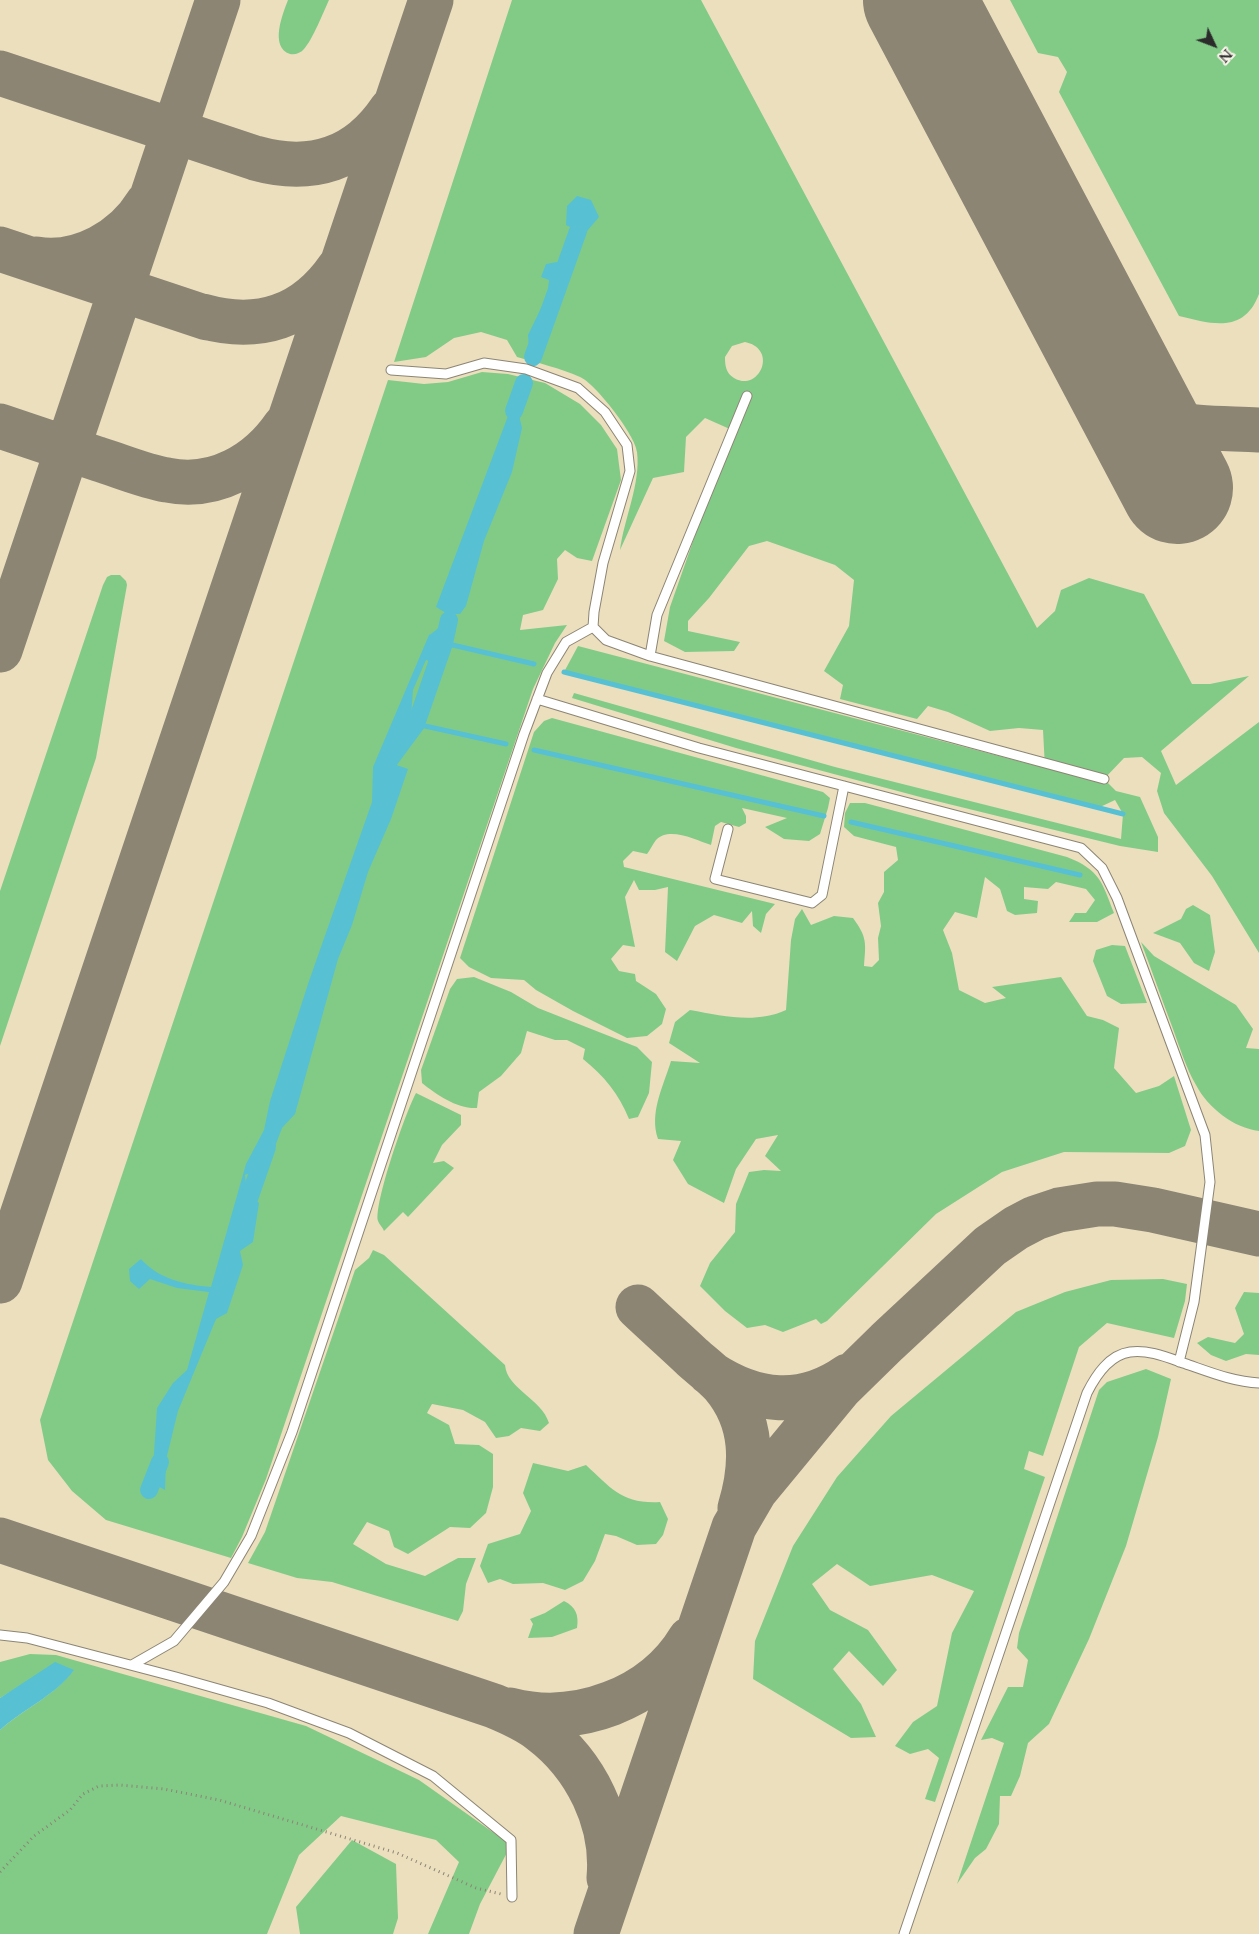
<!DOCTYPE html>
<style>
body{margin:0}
#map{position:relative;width:1259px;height:1934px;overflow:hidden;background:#ecdfbe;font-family:Cardo,serif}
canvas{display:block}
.north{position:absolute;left:1189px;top:20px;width:50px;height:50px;-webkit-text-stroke:4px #f7f3e8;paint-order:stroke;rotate:133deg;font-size:14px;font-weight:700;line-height:20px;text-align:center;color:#2b2b2b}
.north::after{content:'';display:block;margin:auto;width:18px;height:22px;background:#2b2b2b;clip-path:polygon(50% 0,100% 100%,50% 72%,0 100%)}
</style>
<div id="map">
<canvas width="1259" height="1934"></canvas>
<div class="north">N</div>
</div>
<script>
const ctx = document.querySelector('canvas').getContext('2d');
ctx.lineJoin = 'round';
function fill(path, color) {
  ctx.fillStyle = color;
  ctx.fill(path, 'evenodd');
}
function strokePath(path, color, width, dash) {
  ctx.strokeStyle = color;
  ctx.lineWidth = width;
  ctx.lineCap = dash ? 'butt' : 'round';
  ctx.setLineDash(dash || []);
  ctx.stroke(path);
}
fill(new Path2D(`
 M288 0H329C323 13 313 39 304 49 301 53 295 55 290 54 269 47 283 13 288 0Z
 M512 0H701L1037 628 1055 611 1061 590 1089 578 1144 594 1192 684H1210L1249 676 1161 751 1176 785 1259 722V953L1212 876 1164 813 1157 791 1161 773 1142 757 1124 758 1104 779 1116 791 1140 797 1158 837V852L1120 846 924 798 736 748 572 698 574 693 835 767 1121 839 1123 814 1115 800 1098 808 564 672 578 646 1045 768 1043 730 1019 728 990 731 948 712 928 706 917 719 840 699 843 685 824 671 849 626 854 580 835 565 767 541 749 546 709 598 688 621V631L740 642 734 651 685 652 664 641 670 607 732 430 705 418 686 437 684 472 653 478 620 550C624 519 641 483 637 452 636 436 595 383 580 377 560 368 538 363 517 357L507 340 481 332 454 338 426 357 394 362ZM745 342C779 349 759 393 734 378 726 373 725 366 725 357L732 346Z
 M1010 0H1259V294C1244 334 1212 324 1179 316L1059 92 1067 72 1058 57 1038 53Z
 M482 372 508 374 545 383 580 404 601 425 617 449 621 480 592 561 577 558 565 550 557 559 558 579 543 610 523 615 520 630 567 625 555 643 533 689 266 1479 242 1537 231 1558 106 1520 72 1491 48 1460 40 1420 388 380 424 384 448 382Z
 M111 575H120L126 581 127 585 96 758 0 1046V891L103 585 107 577Z
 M552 718 823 792 830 798 828 808 820 834 809 841 784 839 765 827 787 818 742 808 746 816V823L739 827 721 822 715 826 711 845C696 840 669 826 656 840 653 844 650 850 647 854L633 851 623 861 624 867 775 904 766 914 761 933 753 926 752 911 742 923 714 915 695 926 677 961 665 952 668 887 655 890H639L634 880 625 897 635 947 623 945 611 959 619 971 635 974 636 981 656 994 666 1009 662 1024 647 1036 627 1038 573 1011 536 990 524 980 491 978 469 967 460 958 534 732 544 721Z
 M850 803H865L1067 857C1100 870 1102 882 1114 913L1097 922H1069L1075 913H1086L1095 900 1086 889 1056 882 1048 889 1024 887V899L1038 901 1037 913 1015 915 1007 911 1000 889 985 877 977 918 955 912 943 930 952 953 959 990 985 1003 1006 998 992 987 1061 977 1087 1016 1103 1020 1119 1028 1114 1068 1136 1093 1159 1086 1174 1076 1191 1130 1185 1146 1169 1153 1064 1152 1002 1172 936 1214 827 1321 821 1324 816 1319 783 1332 765 1325 747 1328 725 1311 700 1286 710 1263 735 1232 736 1204 749 1172 764 1170 781 1171 765 1156 778 1135 756 1139 736 1169 724 1203 688 1184 673 1160 681 1141 658 1139C649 1113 663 1087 671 1061L700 1063 669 1043 675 1022 690 1010C723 1016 755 1024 786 1010L791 940 795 919 802 909 811 925 834 916 853 918C867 937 866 942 864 966L872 967 879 960 878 938 881 926 878 903 884 892V872L898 860 896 847 854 836 844 827 845 813Z
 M1193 905 1210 915 1215 952 1209 971 1194 963 1180 943 1153 933 1181 919 1186 909Z
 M1141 942 1154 956 1236 1005 1253 1029 1246 1048 1259 1049V1131C1234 1128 1208 1108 1196 1085 1186 1068 1180 1048 1173 1029 1162 1000 1152 971 1141 942Z
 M1112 945 1125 946 1147 1003 1121 1004 1107 996 1093 961 1096 950Z
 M474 977 511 992 538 1008 637 1047 652 1062 649 1093 638 1117 629 1119C619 1094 604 1076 583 1059L585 1049 567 1040H555L527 1031 521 1053 501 1076 479 1092 477 1108C457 1109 437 1095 422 1083L421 1070 450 989 457 979Z
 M416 1093 461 1115V1125L442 1145 433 1163 444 1161 454 1168 408 1217 403 1212 384 1231C383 1228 379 1224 378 1221 374 1203 406 1111 416 1093Z
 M373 1250 384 1255 505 1365C507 1389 542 1399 549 1423L540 1431 521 1428 509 1436 496 1438 485 1422 463 1410 432 1404 427 1413 449 1425 455 1444 479 1445 493 1454V1487L486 1513 470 1528 450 1527 408 1554 394 1547 389 1531 367 1522 353 1544 386 1564 425 1576 458 1558H476L466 1584 463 1611 458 1621 332 1582 297 1578 248 1563 265 1532 355 1270 369 1258Z
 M1163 1279 1187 1284 1185 1301 1174 1338 1107 1323 1079 1347 1043 1456 1029 1451 1024 1469 1045 1477 935 1802 925 1799 939 1758 928 1749 910 1754 895 1746 913 1722 937 1706 952 1633 974 1591 932 1575 870 1586 837 1564 812 1584 830 1610 868 1630 897 1670 883 1686 849 1651 833 1669 861 1704 876 1737 851 1738 753 1679 755 1641 793 1546 837 1477 891 1416 1016 1312 1065 1292 1111 1280Z
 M1244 1292 1259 1293V1355L1246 1354 1226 1361 1211 1355 1197 1343 1208 1337 1235 1343 1244 1334 1235 1308Z
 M1146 1369 1171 1379 1158 1437 1126 1546 1089 1639 1049 1724 1028 1743 1020 1776 1011 1796H1000L999 1824 986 1849 975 1858 957 1884 1004 1743 992 1738 981 1740 1008 1687H1023L1028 1660 1017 1648 1019 1633 1099 1390 1107 1382Z
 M533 1463 568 1471 586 1465C612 1489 622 1504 660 1502L668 1519 663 1535 656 1544 637 1545 616 1536 605 1534 595 1561 583 1581 565 1590 543 1583 513 1584 500 1579 488 1583 480 1566 488 1544 520 1534 531 1511 523 1493Z
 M564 1601C576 1607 579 1615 577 1628L552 1637 528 1638 533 1624 530 1619 545 1613Z
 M30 1654 56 1655 306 1726 419 1780 511 1845 480 1904 469 1934H428L459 1862 436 1840 341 1816 299 1855 267 1934H0V1730C23 1709 55 1696 73 1670L15 1689 0 1698V1662Z
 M352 1840 396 1864 398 1918 393 1934H300L296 1907Z`), '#82cb87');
fill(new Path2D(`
 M577 196 591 200 599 217 577 243 574 269 561 294 555 298 546 314 543 332 536 350 529 348 528 335 543 304 548 290 549 280 541 277 546 264 557 262 565 267 571 266 578 231 566 225 567 206Z
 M522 389 519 415 522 428 512 472 484 541 466 606 460 614H450C444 631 447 650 431 662L426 660 413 690 411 717 416 724 394 739 388 762 408 769 391 819 368 872 352 925 338 959 295 1114 282 1128 266 1170 261 1168 245 1175 247 1194 259 1203 253 1242 240 1251 243 1265 227 1313 216 1319 178 1411 166 1460 165 1490 152 1483 157 1408 173 1383 187 1370 209 1292 177 1288 150 1279 139 1289 130 1281 129 1269 141 1259C158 1279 186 1285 211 1287L246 1164 264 1130 270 1101 309 981 372 802 373 767 429 635C438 630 444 623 446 613L436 607 511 408Z
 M55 1662 74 1670C55 1696 23 1709 0 1730V1698Z`), '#57c1d3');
strokePath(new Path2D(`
 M444 643 534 664
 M564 672 1123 814
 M416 724 506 744
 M534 750 824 816
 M851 822 1080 875`), '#57c1d3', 5);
strokePath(new Path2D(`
 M533 357 578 231
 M514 411 524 383
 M382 784 388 762 416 724 444 643 449 620
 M242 1219 267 1147
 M149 1490 160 1462`), '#57c1d3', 18);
strokePath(new Path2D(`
 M0 73 255 158C312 174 358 159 391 110
 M0 249 207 318
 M36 259C80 266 125 240 147 204
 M202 316C259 332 305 317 339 268
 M1098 336C1109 356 1119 378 1134 396 1142 406 1154 417 1167 421 1191 430 1233 428 1259 430
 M0 426C33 437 66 448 98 459 121 466 144 476 167 480 215 490 259 464 285 426
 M0 650 218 0
 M0 1281 431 0
 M638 1307C656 1324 674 1340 692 1357 702 1366 714 1375 723 1385 754 1422 753 1465 740 1508
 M710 1373C756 1403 802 1408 848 1376
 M0 1540 494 1706C511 1713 527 1720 541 1731 586 1765 614 1822 609 1878
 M510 1710C576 1727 654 1699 690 1639
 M596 1934 734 1527 755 1491 840 1388 887 1342 990 1246 1016 1228 1035 1218 1059 1210 1097 1204H1115L1153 1210 1259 1234`), '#8c8574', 45);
strokePath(new Path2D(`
 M919 0 1177 488`), '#8c8574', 112);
const lane = new Path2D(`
 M593 627 606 640 650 656 1104 779
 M650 656 657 615 747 396
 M537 699 699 748 1081 848 1102 868 1117 898 1205 1135 1210 1182 1194 1302 1179 1362
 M728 829 715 879 812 903 822 895 844 786
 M0 1635 27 1638 176 1677 268 1703 349 1733 433 1776 511 1840 512 1897
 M132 1665 174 1641 224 1582 251 1536 292 1432 524 734 547 673 566 642 593 627 594 612 603 563 630 471 627 445 605 412 578 388 526 369 484 363 446 374 391 370
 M904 1934 1087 1393C1096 1375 1109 1355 1130 1352 1149 1349 1171 1359 1189 1365 1212 1373 1235 1382 1259 1383`);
strokePath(lane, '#8c8574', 11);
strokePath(new Path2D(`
 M0 1872 34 1836 70 1810 83 1794 99 1786 120 1785 164 1789 219 1800 397 1853 476 1888 501 1894`), '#8c8574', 3, [1, 4]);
strokePath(lane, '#fff', 9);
</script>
